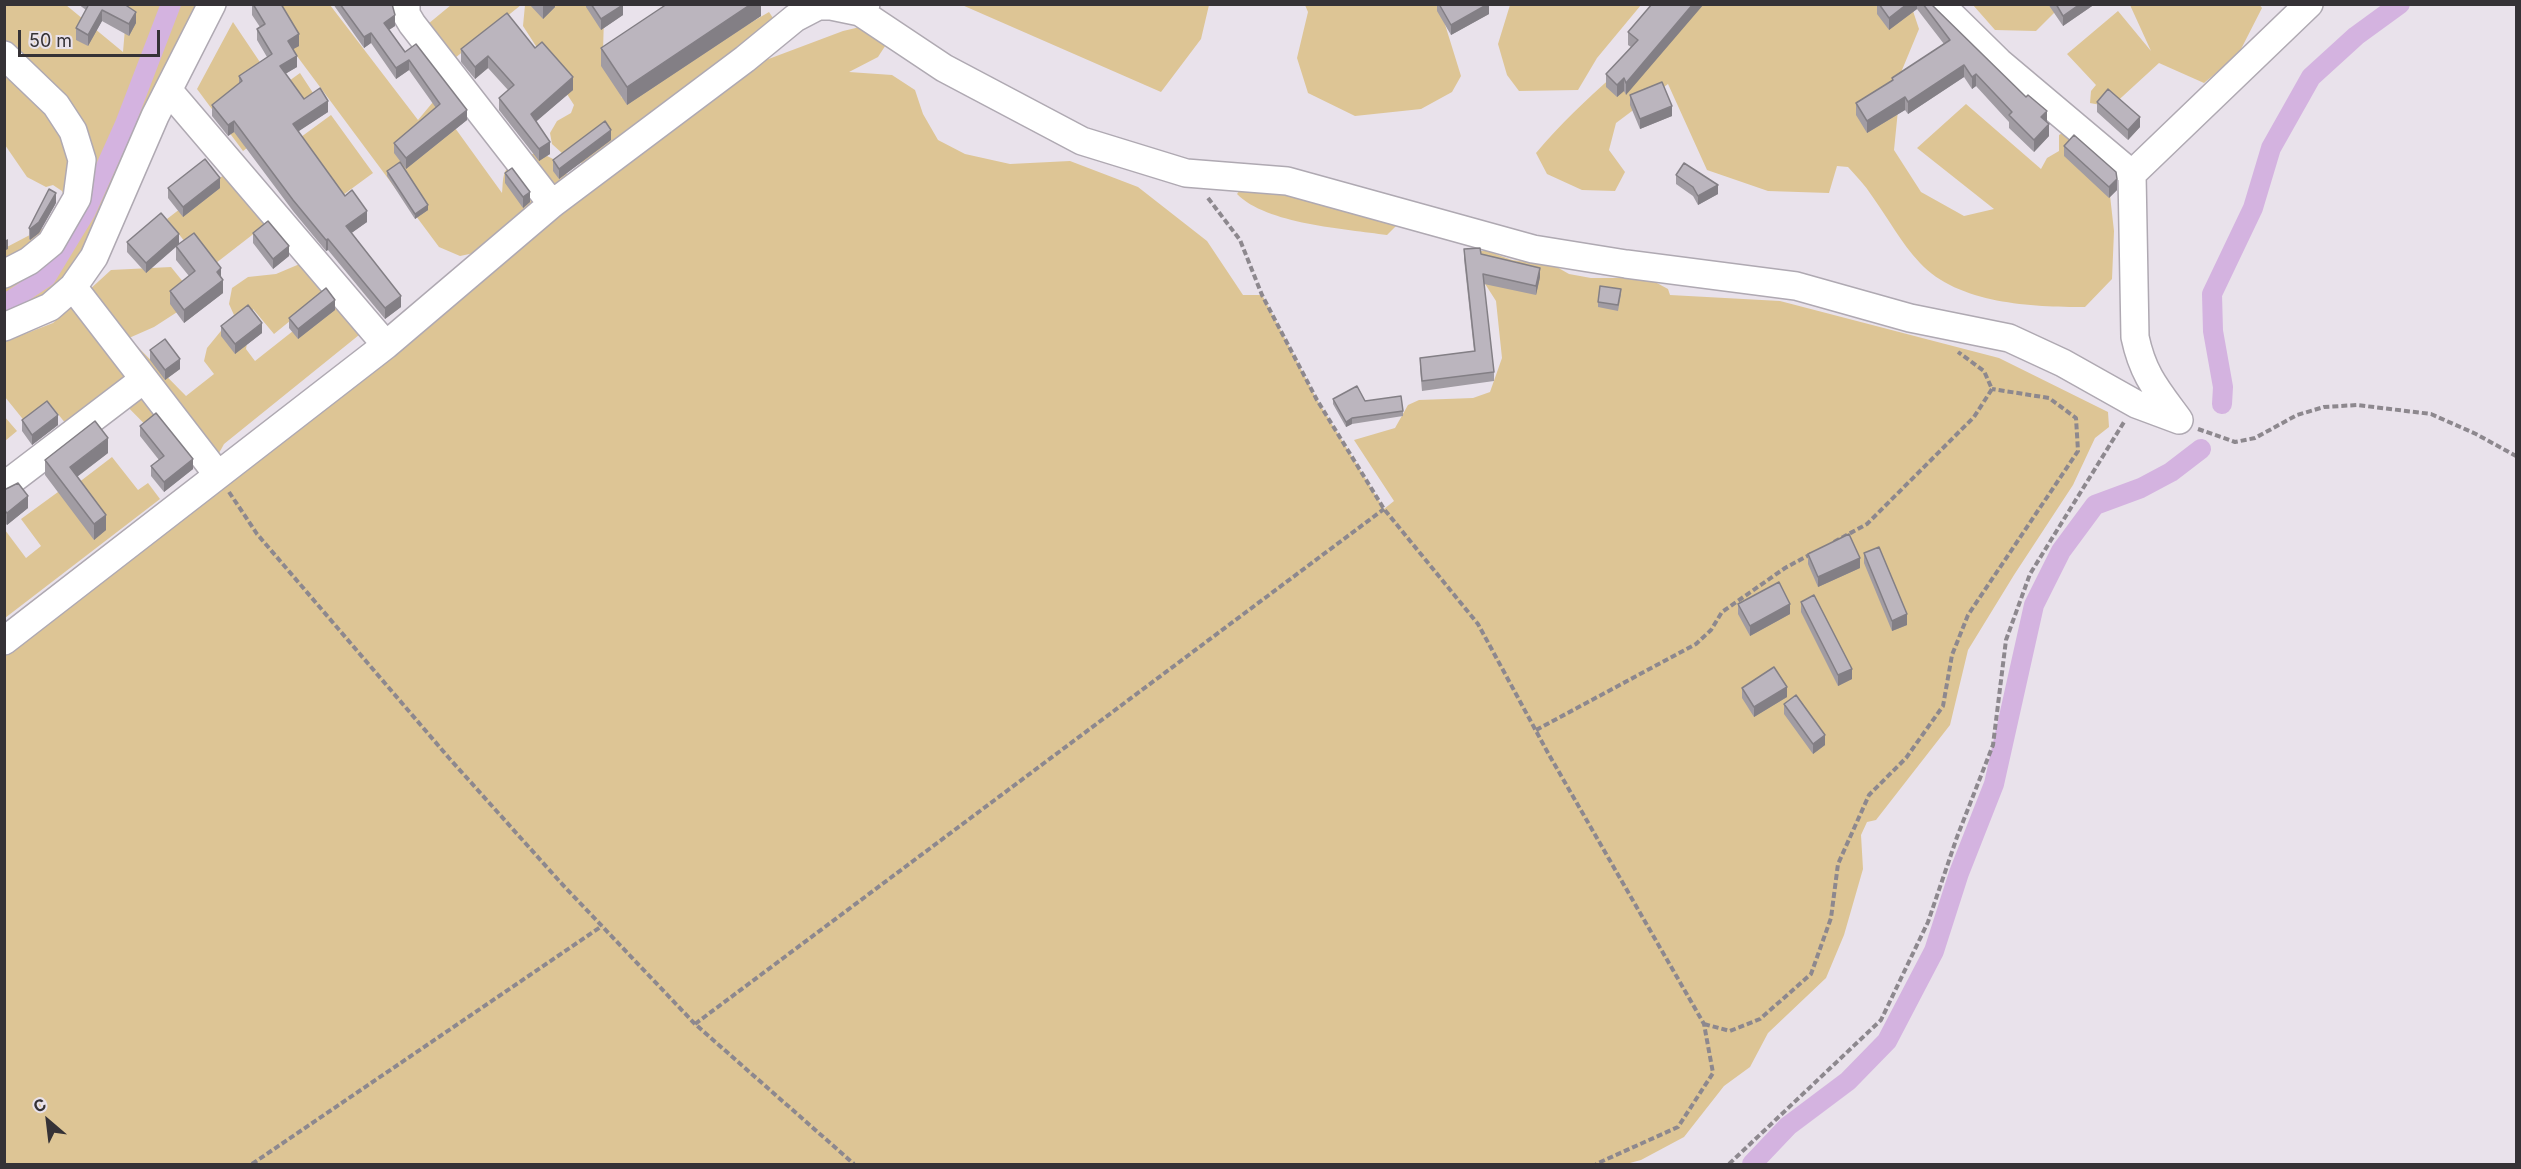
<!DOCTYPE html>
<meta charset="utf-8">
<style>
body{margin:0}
#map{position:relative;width:2521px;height:1169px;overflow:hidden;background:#e9e2eb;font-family:Inter,sans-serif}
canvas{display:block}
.frame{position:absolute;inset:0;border:6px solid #353236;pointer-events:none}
.north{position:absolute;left:18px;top:1091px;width:60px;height:60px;-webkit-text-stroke:4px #e9e2eb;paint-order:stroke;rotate:332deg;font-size:16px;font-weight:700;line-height:24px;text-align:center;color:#353236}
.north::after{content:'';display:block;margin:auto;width:21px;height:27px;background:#353236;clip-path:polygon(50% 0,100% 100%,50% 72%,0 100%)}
.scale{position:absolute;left:18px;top:30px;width:142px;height:27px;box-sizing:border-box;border:3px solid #353236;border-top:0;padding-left:8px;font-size:18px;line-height:21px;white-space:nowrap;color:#353236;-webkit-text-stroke:4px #e9e2eb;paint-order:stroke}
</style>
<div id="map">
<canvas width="2521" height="1169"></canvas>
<div class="frame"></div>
<div class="north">С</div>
<div class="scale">50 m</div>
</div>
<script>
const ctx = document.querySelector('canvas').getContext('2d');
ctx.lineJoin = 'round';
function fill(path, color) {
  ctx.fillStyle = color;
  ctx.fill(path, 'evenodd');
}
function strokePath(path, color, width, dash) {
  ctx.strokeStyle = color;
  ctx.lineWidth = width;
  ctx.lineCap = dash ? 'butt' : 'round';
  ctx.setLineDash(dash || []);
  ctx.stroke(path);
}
fill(new Path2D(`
 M2259 4 2262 8 2238 55 2204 83 2159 63 2111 107 2090 103 2091 91 2096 85 2067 54 2118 11 2151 51 2130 5Z
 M5 5H66L123 52 127 5H204L111 206 66 282 43 300 5 316V248L47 226 67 203 62 191 53 185 46 187 27 177 5 145 4 56 45 79 5 41Z
 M259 5H330L418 120 433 102 437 103 502 193C503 186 502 177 506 170 516 154 537 149 553 159 560 164 566 174 572 180L479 252 460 256 439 247Z
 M451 5H521L455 58 428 24Z
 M525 5H616L604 16 603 52 622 98 769 12 775 21 600 160 574 164 552 144 550 133 557 121 571 113 574 105 523 26Z
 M962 5H1209L1201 39 1161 92Z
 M1305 5H1439L1461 76 1452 92 1421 109 1355 116 1308 93 1297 58 1308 12Z
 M1510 5H1641L1597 58 1578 90 1519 91 1507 75 1498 44Z
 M1698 5H1911L1919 29 1902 70 1894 150 1921 192 1964 216 1994 209 1917 148 1966 104 2041 169 2047 158 2059 151V135L2069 129 2106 160 2114 231 2112 279 2085 307C2032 307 1958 304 1920 263 1901 243 1888 218 1872 196 1865 185 1856 176 1848 167L1837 166 1829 193 1768 191 1707 170 1668 84 1616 123 1609 150 1625 172 1615 191 1582 190 1547 174 1536 153C1584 96 1642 52 1698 5Z
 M1973 5H2062L2036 31 1995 30Z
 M233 22 278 89 300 73 315 96 243 151 197 89Z
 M873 24 889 40 878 57 849 72 892 75 915 90 923 114 938 140 965 154 1010 164 1070 161 1138 187 1207 241 1243 295H1262L1317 400 1384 509 1394 501 1354 440 1395 428 1408 405 1419 400 1473 398 1490 392 1502 358 1496 301 1464 251H1487L1512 260 1555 266 1569 274 1591 278H1626L1655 282 1668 289 1670 295 1780 301 1999 358 2108 412 2109 427 2095 438 2073 485 2014 575 1968 650 1950 725 1876 820 1867 822 1861 835 1863 869 1844 935 1826 978 1768 1033 1750 1067 1724 1086 1684 1137 1641 1160 1626 1164H5V628L734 72 843 31Z
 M331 115 373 173 343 195 301 137Z
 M225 174 265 225 207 270 167 219Z
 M1259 183 1381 219 1396 226 1387 235C1346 229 1266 224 1237 194L1242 187Z
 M302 263 346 281 318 298 274 334 253 309 246 349 255 361 331 301 359 335 224 444C214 463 208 468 186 466L111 390 66 424 50 404 26 423 5 397 4 342 53 323 111 270 171 267 184 283 185 307 154 327 129 338 186 396 214 374 204 361 207 348 234 315 229 304 232 288 248 277 276 274Z
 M4 416 17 431 5 441H4Z
 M112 457 138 490 148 483 160 499 5 618V530L26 558 41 546 21 519 58 492 78 483Z`), '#ddc595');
strokePath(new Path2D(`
 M4 305 46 277 86 211 125 124 171 4
 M2222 404 2223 387 2213 331 2212 294 2253 208 2271 148 2311 77 2356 36 2400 4
 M1752 1164 1788 1126 1848 1081 1887 1041 1934 951 1959 873 1994 784 2034 605 2061 551 2095 505 2141 488 2171 472 2201 449`), '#d4b3e0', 20);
const minor = new Path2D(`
 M212 4 155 116 94 257 73 287 218 475
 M406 4V14L412 24 552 204
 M1940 4 1999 62 2132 174 2309 4
 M860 12 944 68 1082 141 1186 173 1287 181 1533 249 1626 264 1796 286 1910 318 2009 338 2063 363 2136 404 2179 420C2157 390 2143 375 2135 337L2132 174
 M4 55 56 105 73 131 82 160 77 198 51 243 29 261 4 274
 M169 91 386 345
 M4 327 50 307 73 287
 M4 486 143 380
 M4 641 386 345 552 204 745 59 795 18 818 6H831L860 12 866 4`);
strokePath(minor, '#afa9b2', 30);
strokePath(new Path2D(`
 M1208 198 1240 240 1262 295 1317 400 1384 509 1478 624 1548 753 1704 1024 1713 1073 1678 1127 1596 1164
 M2198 429 2235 442 2255 438 2297 415 2324 407 2357 405 2431 414 2476 434 2516 456
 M229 492 257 534 449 758 562 884 695 1024 854 1164
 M1834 542 1867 524 1974 417 1992 389 1984 371 1958 352
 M1536 730 1696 644 1711 630 1722 612 1785 568 1811 554
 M695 1024 1384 509
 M1704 1024 1730 1031 1760 1019 1811 974 1831 918 1838 864 1869 795 1906 758 1943 706 1952 655 1968 615 2078 451 2076 418 2049 398 1992 389
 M252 1164 602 926
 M1729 1164 1881 1020 1928 922 1957 837 1993 745 2006 640 2030 574 2124 422`), '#8d888e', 4, [6, 3]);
strokePath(minor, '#fff', 27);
fill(new Path2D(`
 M78 4H124L136 23 129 36 102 21 88 46 76 40V28L86 10Z
 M252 4 299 46 293 49 297 67 285 74 304 99 328 112 298 131 345 196 367 222 351 233 401 307 385 319 328 250 326 251 293 211 234 132 228 136 212 116V105L239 84V76L267 57 257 40V29L260 27 252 15Z
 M333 4H392L395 26 389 30 405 52 467 120 406 169 394 153V143L436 108 409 70 396 79 371 43 364 48Z
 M529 4H555V7L543 19Z
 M586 4H623V15L601 30 586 7Z
 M662 4H761V16L627 105 601 66V48L663 7Z
 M1437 4H1489V14L1451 35 1437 11Z
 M1652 4 1626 95 1624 91 1617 97 1606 87V74L1631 47 1628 45V32Z
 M1877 4H1931L2047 122 2049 136 2034 152 2009 128V122L1976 86 1972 89 1964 77 1908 114 1905 110 1867 133 1856 115V103L1892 81V78L1944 44 1917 9 1889 30 1877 14Z
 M2048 4H2095L2063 26Z
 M535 48 573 90 536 121 550 154 539 161 499 110V98L508 90 488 68 475 79 461 62V49Z
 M1630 95 1672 116 1640 129 1630 105Z
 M2097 102 2140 127 2128 140 2097 112Z
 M611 140 559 179 553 171V160Z
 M2064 146 2117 190 2109 198 2064 156Z
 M387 171 428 210 415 219 387 176Z
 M505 173 530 202 523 208 505 183Z
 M1676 175 1718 194 1698 205 1693 196 1676 184Z
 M168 188H220L183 217 168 198Z
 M56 203 39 233 30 240 29 239V228Z
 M253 233 289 256 273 269 253 243Z
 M127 242 179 244 221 277 223 293 184 323 170 304V291L189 276 176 260V247L146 273 127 252Z
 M1464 249 1481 254 1540 277 1536 295 1484 284 1494 372V381L1422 391 1420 368V358L1474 351 1464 259Z
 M1621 294 1618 311 1598 307V302Z
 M335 310 298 339 289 328V318Z
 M221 326 262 333 235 354 221 336Z
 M150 350 180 369 165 380 150 360Z
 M1333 399 1365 401 1403 411V416L1352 424 1346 427 1333 404Z
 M22 420 58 425 32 445 22 431Z
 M140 426 193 469 164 492 151 476V466L159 460 140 436Z
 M108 453 77 477 106 530 94 540 45 475V460Z
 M4 490 28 508 7 525 4 522Z
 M1864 553 1907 625 1892 631 1864 563Z
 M1808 554 1860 568 1818 587 1808 564Z
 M1801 602 1852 679 1838 686 1801 612Z
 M1738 604 1790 614 1750 636 1738 614Z
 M1742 688 1787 697 1754 717 1742 698Z
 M1784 704 1825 745 1813 754 1784 714Z`), '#a19ca3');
fill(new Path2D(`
 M543 4H555V7L543 19Z
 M751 4H761V16L627 105V87Z
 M1488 4H1489V14L1451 35V25Z
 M1693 4H1704L1626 95V83Z
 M1907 4H1917V9L1889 30V18Z
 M2080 4H2095L2063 26V16Z
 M623 5V15L601 30V19Z
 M102 10V21L88 46V35Z
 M136 12V23L129 36V24Z
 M395 15V26L384 33V23Z
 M371 33V43L364 48V37Z
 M299 34V46L288 52V41Z
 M297 56V67L280 77V66Z
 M488 56V68L475 79V67Z
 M409 60V70L396 79V68Z
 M1964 65V77L1908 114V102Z
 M1976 74V86L1972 89V77Z
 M573 77V90L531 126V114Z
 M1624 78V91L1617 97V85Z
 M1905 97V110L1867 133V121Z
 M328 101V112L293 135V124Z
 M1672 106V116L1640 129V119Z
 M467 110V120L406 169V158Z
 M2047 111V123L2041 117Z
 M2140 117V127L2128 140V130Z
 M234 121V132L228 136V125Z
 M2049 124V136L2034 152V140Z
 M611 130V140L559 179V169Z
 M550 142V154L539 161V149Z
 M220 178V188L183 217V207Z
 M2117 179V190L2109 198V187Z
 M1718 185V194L1698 205V196Z
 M530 192V202L523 208V197Z
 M56 193V203L39 233 30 240V229Z
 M428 205V210L415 219V214Z
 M367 211V222L346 237V226Z
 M179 234V244L146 273V263Z
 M8 239V249L4 251V241Z
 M328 239V250L326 251V240Z
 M289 246V256L273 269V259Z
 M221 268V281L223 280V293L184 323V310L217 272Z
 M1540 268V277L1536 295V286Z
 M401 296V307L385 319V308Z
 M335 300V310L298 339V329Z
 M262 323V333L235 354V344Z
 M180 359V369L165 380V370Z
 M58 415V425L32 445V435Z
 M1352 418V424L1346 427V422Z
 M108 438V453L70 482V467Z
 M193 459V469L164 492V482Z
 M28 496V508L7 525V513Z
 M106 515V530L94 540V524Z
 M1860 558V568L1818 587V577Z
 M1790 604V614L1750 636V626Z
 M1907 614V625L1892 631V621Z
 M1852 669V679L1838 686V675Z
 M1787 687V697L1754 717V707Z
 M1825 735V745L1813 754V744Z`), '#837f85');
const building = new Path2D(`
 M89 4H124L136 12 129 24 102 10 88 35 76 28Z
 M253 4H281L299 34 288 41 297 56 280 66 304 99 320 88 328 101 293 124 345 196 352 190 367 211 346 226 401 296 385 308 328 239 326 240 293 200 234 121 228 125 212 105 242 81 239 76 272 54 257 29 265 24Z
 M340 4H392L395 15 384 23 405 52 416 44 467 110 406 158 394 143 440 104 409 60 396 68 371 33 364 37Z
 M591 4H623V5L601 19Z
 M667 4H751L627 87 601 48Z
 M1439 4H1488L1451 25Z
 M1652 4H1693L1626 83 1624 78 1617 85 1606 74 1638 40 1628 32Z
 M1879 4H1907L1889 18Z
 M1923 4H1931L2026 97 2028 95 2047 111 2041 117 2049 124 2034 140 2009 115 2012 112 1976 74 1972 77 1964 65 1908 102 1905 97 1867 121 1856 103 1893 80 1892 78 1950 40Z
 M2056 4H2080L2063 16Z
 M507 13 535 48 542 42 573 77 531 114 550 142 539 149 499 98 514 85 488 56 475 67 461 49Z
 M1662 82 1672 106 1640 119 1630 95Z
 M2108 89 2140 117 2128 130 2097 102Z
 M605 121 611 130 559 169 553 160Z
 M2074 135 2116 172 2117 179 2109 187 2064 146Z
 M205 159 220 178 183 207 168 188Z
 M400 162 428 205 415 214 387 171Z
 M1684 163 1718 185 1698 196 1693 187 1676 175Z
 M512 168 530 192 523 197 505 173Z
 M49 189 56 193 39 222 30 229 29 228Z
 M161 213 179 234 146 263 127 242Z
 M268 221 289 246 273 259 253 233Z
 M194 233 221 268 217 272 223 280 184 310 170 291 195 271 176 246Z
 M1480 248 1481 254 1540 268 1536 286 1483 274 1494 372 1422 381 1420 358 1475 351 1464 249Z
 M1600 286 1621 289 1618 305 1598 302Z
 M326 288 335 300 298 329 289 318Z
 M248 305 262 323 235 344 221 326Z
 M165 339 180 359 165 370 150 350Z
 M1357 386 1365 401 1401 396 1403 411 1352 418 1346 422 1333 399Z
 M47 401 58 415 32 435 22 420Z
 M156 413 193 459 164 482 151 466 164 456 140 426Z
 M95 421 108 438 70 467 106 515 94 524 45 460Z
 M18 483 28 496 7 513 4 510V490Z
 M1849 534 1860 558 1818 577 1808 554Z
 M1879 547 1907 614 1892 621 1864 553Z
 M1779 582 1790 604 1750 626 1738 604Z
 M1814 595 1852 669 1838 675 1801 602Z
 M1774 667 1787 687 1754 707 1742 688Z
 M1796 695 1825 735 1813 744 1784 704Z`);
fill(building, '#bbb5be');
strokePath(building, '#837f85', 1.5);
</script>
